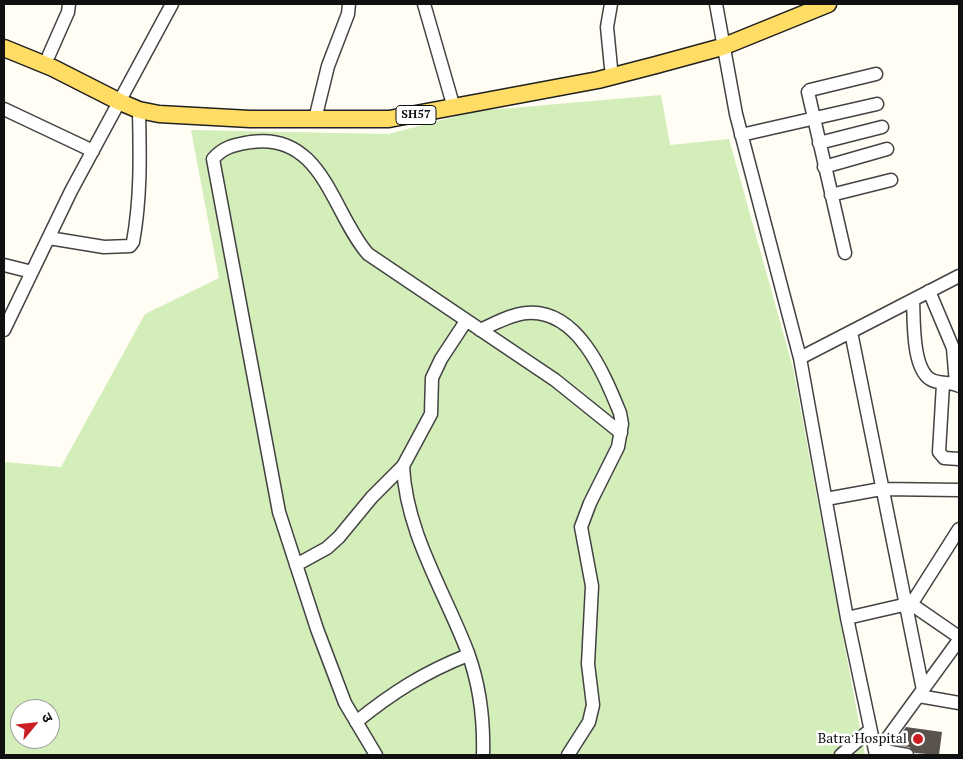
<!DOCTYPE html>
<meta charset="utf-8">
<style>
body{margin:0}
#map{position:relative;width:963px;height:759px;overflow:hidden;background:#fffdf4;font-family:"PT Serif","Noto Sans Devanagari",serif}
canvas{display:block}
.frame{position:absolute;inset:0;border:5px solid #101010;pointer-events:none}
.north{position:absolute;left:10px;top:699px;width:50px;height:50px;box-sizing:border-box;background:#fff;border:1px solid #9f9f9f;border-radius:50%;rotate:62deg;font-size:14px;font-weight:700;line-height:20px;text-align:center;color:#101010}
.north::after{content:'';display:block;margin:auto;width:18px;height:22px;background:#cc1d22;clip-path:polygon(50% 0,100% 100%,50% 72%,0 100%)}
</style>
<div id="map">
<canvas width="963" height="759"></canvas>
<div class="frame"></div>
<div class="north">उ</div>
</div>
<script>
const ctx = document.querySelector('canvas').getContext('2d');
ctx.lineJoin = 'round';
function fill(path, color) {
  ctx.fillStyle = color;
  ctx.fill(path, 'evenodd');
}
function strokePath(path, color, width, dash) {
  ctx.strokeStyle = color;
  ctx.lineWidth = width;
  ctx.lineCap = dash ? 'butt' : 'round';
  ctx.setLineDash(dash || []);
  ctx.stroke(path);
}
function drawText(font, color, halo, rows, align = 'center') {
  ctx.font = font + ' "PT Serif",serif';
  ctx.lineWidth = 5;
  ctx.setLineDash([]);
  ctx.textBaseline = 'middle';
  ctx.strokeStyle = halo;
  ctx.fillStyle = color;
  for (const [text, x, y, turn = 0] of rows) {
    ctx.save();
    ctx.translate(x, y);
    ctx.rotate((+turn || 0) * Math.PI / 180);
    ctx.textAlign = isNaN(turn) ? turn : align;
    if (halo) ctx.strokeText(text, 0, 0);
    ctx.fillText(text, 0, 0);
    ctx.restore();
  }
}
fill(new Path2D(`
 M661 95 670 145 729 139 793 368 865 755H4V462L61 467 145 314 219 278 191 130 388 134 477 111ZM20 709H50V739H20Z`), '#d4eeb9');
fill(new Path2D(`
 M906 727 942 732 939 755 915 753 909 747 896 745 897 739Z`), '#5a524c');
const minor = new Path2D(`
 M424 4 452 101
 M716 4 736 114 800 358 847 618 876 755
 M49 55 68 12 69 4
 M611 68 607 27 611 4
 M4 109 93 151
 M317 111 328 66 348 14 349 4
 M741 135 877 104
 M819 143 882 127
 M824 167 887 149
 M831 195 891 180
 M49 238 104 247 130 246 133 242C141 198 140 155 139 110
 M845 253 808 92 810 90 876 74
 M4 265 32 272
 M929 291 953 348 956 384
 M913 300C914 320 912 367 930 379 939 385 951 381 959 386
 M4 330 71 191 172 4
 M480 330C494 324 511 314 527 313 578 309 604 374 620 413L622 424 618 447 590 503 581 527 592 586 588 664 593 705 589 722 568 755
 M851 332 923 690
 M800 358 959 276
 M943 384 939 452 944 458 959 459
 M403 466C406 533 445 592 468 653 480 686 484 720 483 755
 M826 499 881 489 959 490
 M296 565 327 548 339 537 372 497 403 466 431 414 432 378 441 359 466 321
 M911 604 959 637
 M847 618 912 603 959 529
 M919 696 959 703
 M356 722C393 692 425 672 468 655
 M879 750 907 755
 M876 754 959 640
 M376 755 345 703 317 629 279 512 213 159C224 146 235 145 251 142 323 132 332 213 368 254L555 380 621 433
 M841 755 870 730`);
const major = new Path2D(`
 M4 48 53 68 120 102 139 110 159 114 250 119H389L598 80 656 65 722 47 828 4`);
strokePath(minor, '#434343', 15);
strokePath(major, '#212121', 19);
strokePath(minor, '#fff', 12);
strokePath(major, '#ffdc64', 16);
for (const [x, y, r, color] of [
 [918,739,6,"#cc1d22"]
]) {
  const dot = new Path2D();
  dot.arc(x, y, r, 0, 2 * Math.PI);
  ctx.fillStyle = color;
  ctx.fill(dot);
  strokePath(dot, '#fff', 2);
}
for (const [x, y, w] of [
 [416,115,40]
]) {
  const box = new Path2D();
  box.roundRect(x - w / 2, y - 9.5, w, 19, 4);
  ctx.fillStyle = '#fff';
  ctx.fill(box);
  strokePath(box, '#101010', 1);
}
drawText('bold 12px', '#101010', null, [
 ["SH57",416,115]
]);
drawText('14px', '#101010', '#fff', [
 ["Batra Hospital",907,739]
], 'right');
</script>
